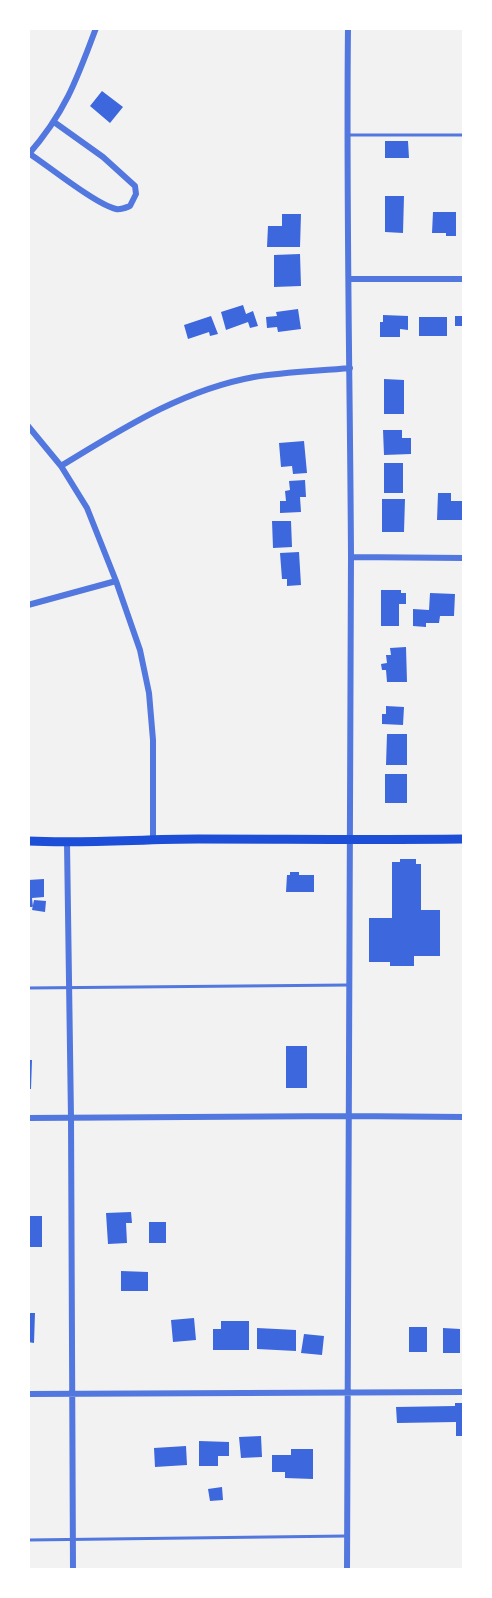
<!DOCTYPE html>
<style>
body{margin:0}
#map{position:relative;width:492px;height:1598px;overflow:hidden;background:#f2f2f2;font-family:"Roboto Condensed",sans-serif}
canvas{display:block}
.frame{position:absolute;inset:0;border:30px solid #fff;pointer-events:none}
</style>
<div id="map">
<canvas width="492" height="1598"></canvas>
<div class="frame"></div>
</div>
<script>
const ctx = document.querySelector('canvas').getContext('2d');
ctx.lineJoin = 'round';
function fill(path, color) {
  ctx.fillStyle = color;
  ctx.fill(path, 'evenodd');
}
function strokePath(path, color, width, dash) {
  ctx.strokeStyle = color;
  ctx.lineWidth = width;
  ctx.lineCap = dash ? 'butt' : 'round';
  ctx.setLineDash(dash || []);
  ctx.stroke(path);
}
fill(new Path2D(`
 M102 91 123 107 110 123 90 106Z
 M385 141H408L409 158H385Z
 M385 196H404L403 233 385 232Z
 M433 212H456V236H446V233H432Z
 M282 214H301L300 247H267L268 226H282Z
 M300 254 301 286 274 287V255Z
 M243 305 246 314 253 311 258 326 250 328 248 322 226 330 221 312Z
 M298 309 301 329 278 332 277 327 267 328 266 317 277 316 276 312Z
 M383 315 408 316V330L400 329V337H380V322H383Z
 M211 316 218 334 210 336 209 332 188 339 184 325Z
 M455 316H464V326H455Z
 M419 317H447V336H419Z
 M384 379 404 380V414H384Z
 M383 430H402V438H411V454L384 455Z
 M304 441 307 473 293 474 292 466 281 467 279 443Z
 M384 463H403V493H384Z
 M305 480 306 497H300L301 512 280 513V501H286L285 491 290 490 289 481Z
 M438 493H451V501H464V520H437Z
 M382 499H405L404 532H382Z
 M272 521H291L292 547 273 548Z
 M299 552 301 585 287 586V579H282L280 553Z
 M381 590H401V593H406V604H399V626H381Z
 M430 593 455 594 454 616H440L439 623H426V627L413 626V609L429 610Z
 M406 647 407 682H387L386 670H382L381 664 387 663 386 655H391L390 648Z
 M386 706 404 707 403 725 382 724V714H386Z
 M387 734H407V765H386Z
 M385 774H407V803H385Z
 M400 859H416V864H421V910H440V956H414V966H390V962H369V918H392V862H400Z
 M290 872H299V875H314V892H286L287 875H290Z
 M44 879V897L32 898 33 907H28V880Z
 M34 900 46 901 45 912 32 910Z
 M286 1046H307V1088H286Z
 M28 1060H32L31 1089H28Z
 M131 1212 132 1223H126L127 1243 108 1244 106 1213Z
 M28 1216H42V1247H28Z
 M149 1222H166V1243H149Z
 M121 1271 148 1272V1291H121Z
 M28 1313H35L34 1343 28 1342Z
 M194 1318 196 1340 173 1342 171 1320Z
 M221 1321H249V1350H213V1329H221Z
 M409 1327H427V1352H409Z
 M257 1328 296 1330V1351L257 1349Z
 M443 1328 460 1329V1353H443Z
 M304 1334 324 1336 322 1355 301 1353Z
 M455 1403H464V1436H456V1422L397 1423 396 1407 455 1406Z
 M261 1436 262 1457 241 1458 239 1437Z
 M199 1441 229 1442V1456H218V1466H199Z
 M186 1446 187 1465 155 1467 154 1448Z
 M291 1449H313V1479L285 1478V1472H272V1455H291Z
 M222 1487 223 1500 210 1501 208 1489Z`), '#3d67dc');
strokePath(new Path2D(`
 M348 135H464
 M28 988 349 985
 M28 1540 347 1536`), '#5277de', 3);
strokePath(new Path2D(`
 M30 154C48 166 97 205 116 209 121 210 125 208 130 206L136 194 135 186 103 157 54 122
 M28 155C65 113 77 79 96 28
 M349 279H464
 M28 426 61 466 87 508 116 581 140 650 149 693 153 740V840
 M61 466C122 429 182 390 254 377 285 372 318 371 350 368
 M351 557 464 558
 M28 605 116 581
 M67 843 71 1118 73 1570
 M28 1118 347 1116 464 1117
 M28 1394 464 1392
 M347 1570C346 1231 351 893 351 555 350 380 346 204 348 28`), '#5277de', 6);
strokePath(new Path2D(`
 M28 841C85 844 141 839 198 839 286 839 375 840 464 839`), '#1d4ed8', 9);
</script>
